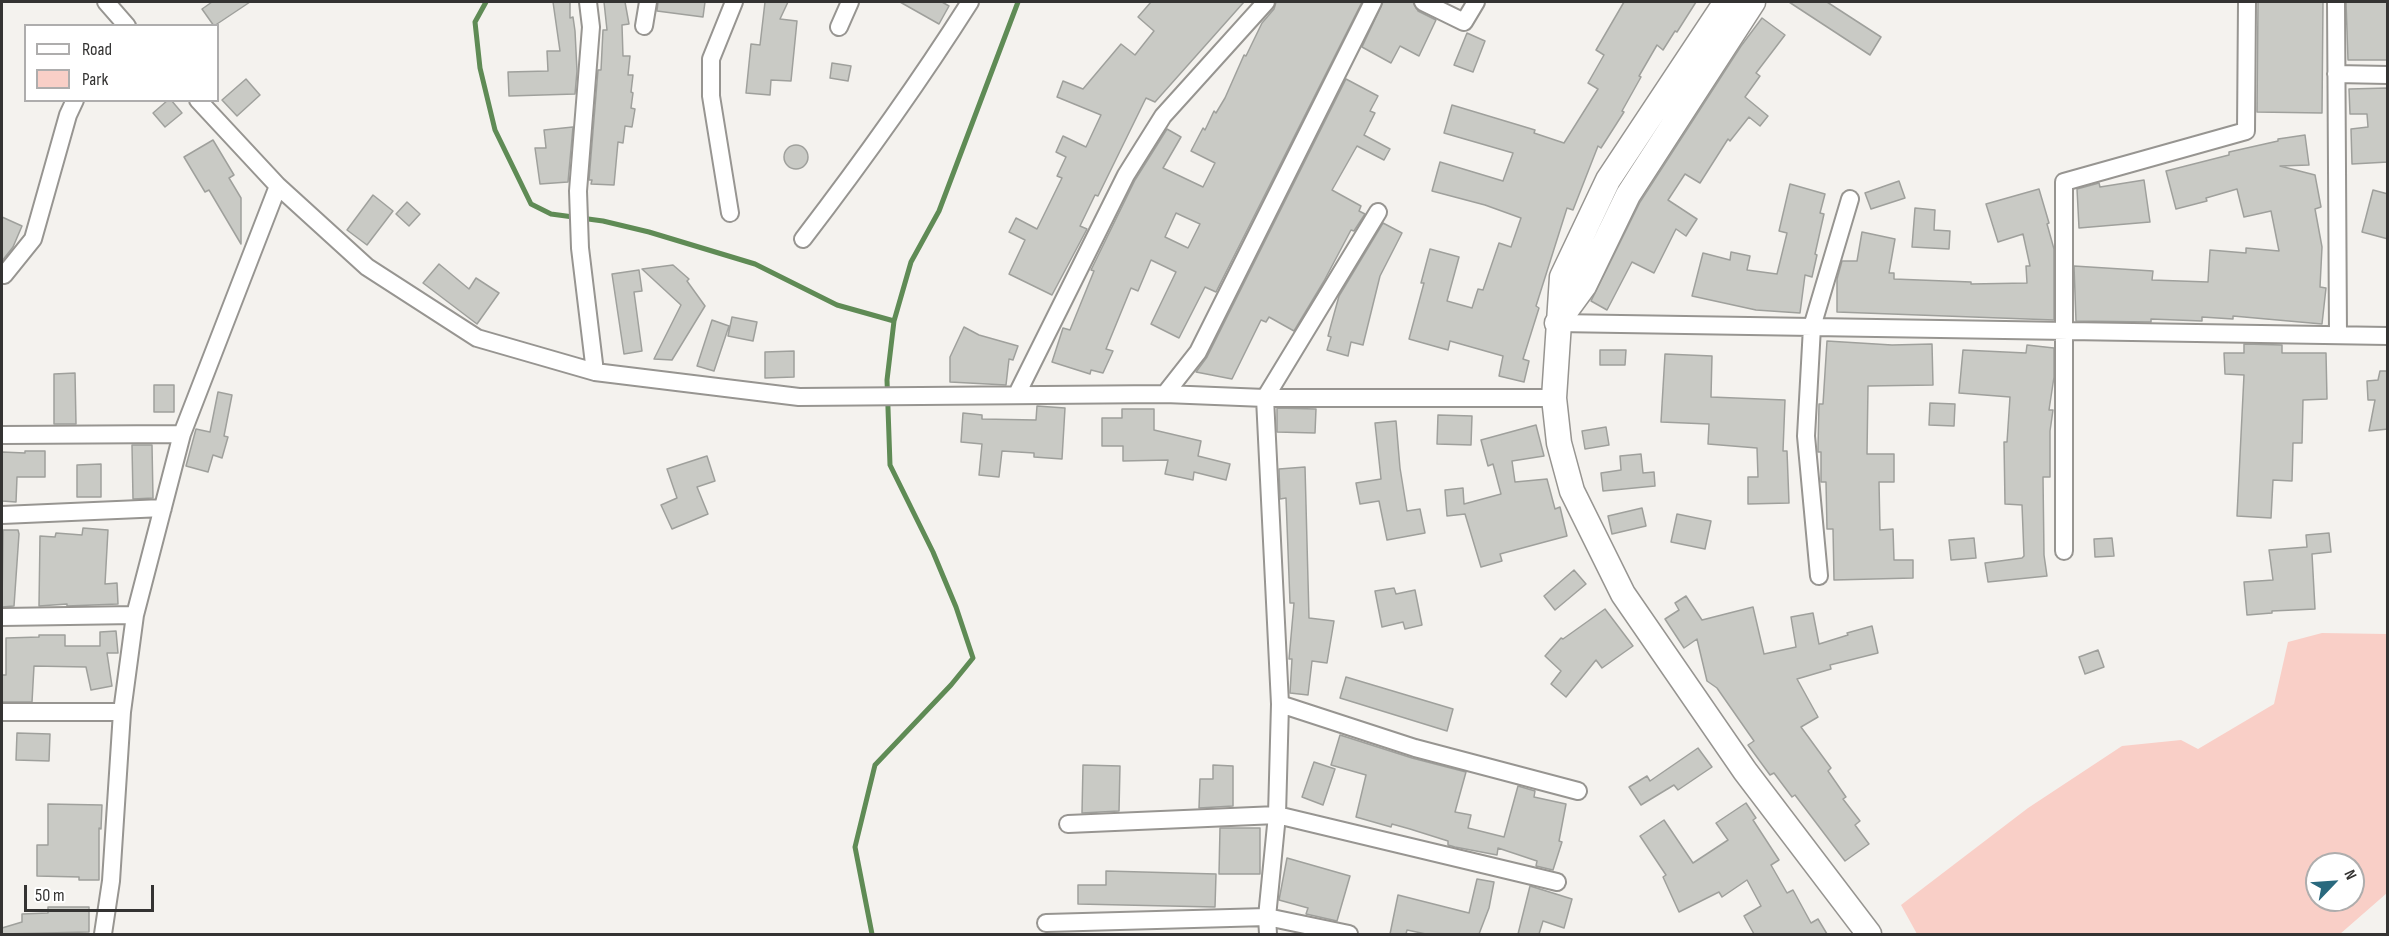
<!DOCTYPE html>
<style>
body{margin:0}
#map{position:relative;width:2389px;height:936px;overflow:hidden;background:#f4f2ee;font-family:"Sofia Sans Condensed",sans-serif}
canvas{display:block}
.frame{position:absolute;inset:0;border:3px solid #343332;pointer-events:none}
.legend{position:absolute;left:24px;top:24px;width:195px;height:78px;box-sizing:border-box;background:#fff;border:2px solid #aeadad;margin:0;padding:8px 10px;list-style:none;font-size:18px;color:#343332}
.legend li{display:flex;align-items:center;gap:12px;height:30px}
.legend b{width:30px;border:2px solid #aeadad}
.north{position:absolute;left:2305px;top:852px;width:60px;height:60px;box-sizing:border-box;background:#fff;border:2px solid #aeadad;border-radius:50%;rotate:65deg;font-size:16px;font-weight:700;line-height:24px;text-align:center;color:#343332}
.north::after{content:'';display:block;margin:auto;width:21px;height:27px;background:#29697e;clip-path:polygon(50% 0,100% 100%,50% 72%,0 100%)}
.scale{position:absolute;left:24px;top:885px;width:130px;height:27px;box-sizing:border-box;border:3px solid #343332;border-top:0;padding-left:8px;font-size:18px;line-height:21px;white-space:nowrap;color:#343332;-webkit-text-stroke:4px #fff;paint-order:stroke}
</style>
<div id="map">
<canvas width="2389" height="936"></canvas>
<div class="frame"></div>
<ul class="legend">
<li><b style="height:8px;background:#fff"></b>Road</li>
<li><b style="height:16px;background:#f9cfc7"></b>Park</li>
</ul>
<div class="north">N</div>
<div class="scale">50 m</div>
</div>
<script>
const ctx = document.querySelector('canvas').getContext('2d');
ctx.lineJoin = 'round';
function fill(path, color) {
  ctx.fillStyle = color;
  ctx.fill(path, 'evenodd');
}
function strokePath(path, color, width, dash) {
  ctx.strokeStyle = color;
  ctx.lineWidth = width;
  ctx.lineCap = dash ? 'butt' : 'round';
  ctx.setLineDash(dash || []);
  ctx.stroke(path);
}
fill(new Path2D(`
 M2322 633 2387 634V893L2340 934H1917L1901 905 2028 808 2122 746 2181 740 2198 749 2274 704 2288 642ZM2317 864H2353V900H2317Z`), '#f9cfc7');
strokePath(new Path2D(`
 M486 2 475 22 480 68 495 130 531 204 551 214 603 221 649 232 755 264 837 305 894 321
 M872 934 855 847 875 765 951 685 973 658 956 607 933 552 890 465 887 380 894 321 911 262 939 211 1018 2`), '#5f8b55', 5);
const building = new Path2D(`
 M212 2H250L214 26 202 9Z
 M553 2H570V18L573 17 575 31 577 71 575 94 509 96 508 72 548 71 547 51H560Z
 M604 2H625L629 24 622 25 623 56H630L628 75H633L631 92 633 93 631 108 635 109 632 127 625 126 623 143 618 142 614 185 591 184 592 180H589L598 70H601L603 30H607Z
 M658 2H705L703 17 657 11Z
 M765 2H788L780 19 797 21 791 81 771 80 770 95 746 93 751 44 760 45Z
 M900 2H942L949 6 939 24Z
 M1151 2H1244L1155 102 1146 98 1098 196 1095 195 1080 226 1087 229 1052 295 1009 274 1025 240 1009 232 1016 218 1037 229 1062 178 1057 176 1066 157 1056 152 1063 136 1086 147 1101 115 1057 97 1063 81 1083 89 1121 44 1135 55 1154 31 1138 17Z
 M1276 2H1362L1216 292 1205 287 1179 338 1151 324 1176 272 1151 260 1138 291 1131 288 1106 349 1113 351 1103 373 1091 370 1090 374 1052 362 1063 328 1070 330 1094 271 1091 270 1135 180 1167 129 1181 137 1163 168 1203 187 1215 163 1191 151 1203 128 1205 130 1214 111 1216 113 1225 98 1244 55 1246 56 1262 23 1274 9ZM1176 213 1200 224 1188 248 1165 237Z
 M1383 2H1413L1418 11 1436 20 1419 56 1400 46 1391 63 1362 47Z
 M1624 2H1696L1677 32 1675 31 1663 50 1657 45 1639 76 1641 77 1622 111 1624 112 1601 148 1598 146 1573 210 1567 208 1536 306 1539 308 1523 359 1529 361 1524 382 1499 376 1503 356 1450 341 1448 350 1409 339 1424 283H1421L1430 249 1459 257 1447 301 1472 308 1478 289 1483 290 1499 243 1511 247 1521 218 1485 205 1432 191 1440 162 1503 181 1513 153 1444 133 1452 105 1535 130 1534 133 1564 143 1598 89 1588 83 1604 55 1596 50Z
 M1789 2H1827L1881 37 1870 55Z
 M2258 2H2323L2322 113 2257 112Z
 M2346 2H2388V60H2348Z
 M1762 18 1785 35 1756 73 1760 76 1745 97 1768 116 1760 126 1749 117 1730 141 1728 139 1700 183 1685 174 1668 200 1697 219 1686 236 1676 229 1654 273 1632 262 1607 310 1591 301 1640 202 1741 46Z
 M1467 33 1485 41 1473 72 1454 65Z
 M832 63 851 66 848 81 830 78Z
 M246 79 260 95 237 116 222 100Z
 M1346 79 1378 96 1370 111 1375 113 1364 135 1390 149 1384 160 1357 146 1332 190 1361 206 1359 211 1365 214 1354 231 1351 230 1324 281 1294 331 1269 317 1266 322 1261 320 1232 379 1196 372 1207 357Z
 M2388 88V162L2352 164 2351 129 2368 127 2367 114H2350L2349 89Z
 M168 100H171L182 113 165 127 153 113Z
 M573 127 568 182 540 184 535 148H546L544 130Z
 M2305 135 2309 165 2280 166 2315 175 2321 207 2315 209 2322 247 2320 287 2326 288 2322 324 2233 316V319L2202 317V321L2151 319V322L2076 321 2074 266 2153 271 2152 280 2208 282 2210 250 2246 253V248L2279 251 2271 211 2244 217 2237 189 2206 198 2207 201 2176 209 2166 171 2229 155V152L2278 141V139Z
 M213 140 234 175 229 178 241 198V244L209 190 205 192 184 157Z
 M784 157a12 12 0 1 1 24 0a12 12 0 1 1-24 0Z
 M2144 180 2150 222 2079 228 2077 189 2099 183 2100 187Z
 M1899 181 1905 198 1871 209 1865 193Z
 M1790 184 1825 194 1820 213 1824 214 1815 254 1817 255 1812 277 1805 275 1800 313 1756 310 1692 296 1703 253 1730 260 1731 252 1750 256 1747 270 1777 274 1787 233 1779 231Z
 M2039 189 2049 223 2047 224 2054 249V320L1837 312V279L1842 261H1857L1862 232 1895 239 1889 273H1894V279L1971 282V284L2027 283 2026 266H2030L2023 234 1998 242 1986 204Z
 M2373 190 2388 194V239L2362 232Z
 M373 195 393 211 367 245 347 230Z
 M407 202 420 214 409 226 396 214Z
 M1915 208 1935 210 1934 230 1950 231 1949 249 1912 247Z
 M2 217 22 226 13 247 2 261Z
 M1383 223 1402 233 1380 276 1363 345 1351 342 1348 356 1327 350 1331 337 1328 336 1339 296Z
 M439 264 469 289 476 278 499 293 477 324 423 283Z
 M673 265 689 279 687 281 705 306 672 360 654 359 681 305 642 269Z
 M639 270 642 291 634 292 642 351 624 354 612 274Z
 M732 317 757 322 753 341 728 336Z
 M712 320 729 326 714 371 697 366Z
 M964 327 979 335 1018 346 1013 360 1009 359 1006 385 950 382V357Z
 M1827 341 1892 345 1932 344 1933 385 1868 386 1867 454H1894V482H1879L1880 530 1893 529 1894 560H1913V578L1834 580 1833 529H1827L1826 482H1821V452H1818V448L1819 404H1823Z
 M2244 344 2282 345V353H2326L2327 399 2303 400 2302 443H2293L2292 481 2273 480 2271 518 2237 516 2244 375 2225 374 2224 353H2244Z
 M2027 345 2054 348V377L2049 410H2053L2050 431V477H2043L2044 555 2047 576 1988 582 1985 563 2022 558 2024 556 2022 505 2005 504 2004 442H2007L2010 397 1959 393 1963 350 2026 353Z
 M1600 350H1626L1625 365H1600Z
 M794 351V377L765 378V352Z
 M1665 354 1712 356 1711 397 1785 400 1783 451H1787L1789 503 1748 504V477H1758L1757 448 1708 444 1709 424 1661 422Z
 M2380 371H2388V429L2369 431 2375 400H2368L2367 381 2378 380Z
 M75 373 76 424H54V374Z
 M154 385H174V412H154Z
 M218 392 232 395 224 436 228 437 222 458 213 455 208 472 186 466 196 429 210 432Z
 M1930 403 1955 404 1954 426 1929 425Z
 M1037 406 1065 408 1062 459 1034 457V453L1002 451 999 477 979 475 982 444 961 442 963 413 982 415V419L1036 420Z
 M1277 408 1316 409 1315 433 1277 432Z
 M1122 409H1154V430L1201 441 1198 456 1230 464 1226 480 1194 472 1193 480 1165 474 1168 460 1123 461V446H1102V418H1122Z
 M1438 415 1472 416 1471 445 1437 444Z
 M1396 421 1400 468 1407 511 1420 509 1425 533 1387 540 1379 501 1360 504 1356 483 1381 479 1375 423Z
 M1536 425 1544 456 1512 461 1515 482 1547 479 1555 509 1560 507 1567 536 1500 554 1502 561 1481 567 1465 514 1447 516 1445 490 1463 488 1464 504 1501 494 1493 464 1488 466 1481 440Z
 M1606 427 1609 445 1585 449 1582 431Z
 M132 445H152L153 498 133 499Z
 M25 451H45V477H17L16 502 2 501V452L25 453Z
 M1641 454 1643 473 1654 472 1655 486 1603 491 1601 473 1621 470 1620 456Z
 M707 456 715 481 697 487 708 514 672 529 661 505 677 498 667 469Z
 M101 464V497H77V465Z
 M1305 467 1309 618 1334 621 1327 663 1312 661 1308 695 1290 693 1292 659H1289L1294 603H1290L1286 498 1280 499 1279 469Z
 M1642 508 1646 526 1612 534 1608 516Z
 M1677 514 1711 521 1705 549 1671 542Z
 M83 528 108 530 105 584 117 583 118 604 67 606V604L39 606 40 536 55 537 56 533 82 535Z
 M3 530H18L19 534 14 606 2 607Z
 M2329 533 2331 552 2312 554 2315 609 2272 611V613L2247 615 2244 582 2273 580 2269 550 2307 547 2306 535Z
 M1974 538 1976 558 1951 560 1949 540Z
 M2112 538 2114 556 2095 557 2094 539Z
 M1574 570 1586 584 1555 610 1544 596Z
 M1394 588 1396 594 1415 590 1422 625 1405 629 1403 622 1382 627 1375 591Z
 M1686 596 1702 620 1753 607 1764 654 1796 647 1791 617 1813 613 1819 644 1848 635 1847 633 1872 626 1878 653 1830 665 1831 669 1797 679 1818 717 1801 727 1831 768 1828 771 1846 797 1843 799 1860 821 1855 825 1869 844 1845 861 1795 795 1792 797 1774 773 1770 775 1748 745 1754 741 1717 688 1707 681 1697 639 1684 648 1665 619 1679 610 1675 603Z
 M1605 609 1633 646 1602 668 1596 660 1566 697 1551 684 1561 671 1545 656 1561 638 1563 639Z
 M116 631 118 653H107L112 686 91 690 86 667 34 666 32 702H2V675H6V638L39 637V635H65V646H100V632Z
 M2098 650 2104 667 2085 674 2079 657Z
 M1346 677 1453 709 1447 731 1340 698Z
 M17 733 50 734 49 761 16 760Z
 M1340 735 1412 758 1466 772 1455 812 1471 815 1468 828 1504 837 1518 786 1535 791 1534 797 1566 804 1559 841 1562 842 1553 870 1536 866 1537 861 1498 848 1497 855 1455 847 1448 845V841L1410 829 1392 824 1391 827 1356 817 1366 775 1331 765Z
 M1698 748 1712 767 1678 790 1674 785 1641 805 1629 787 1647 776 1650 781Z
 M1314 762 1335 769 1323 805 1302 797Z
 M1083 765 1120 766 1119 811 1082 813Z
 M1213 765 1233 766V806L1199 808 1200 779H1213Z
 M1746 803 1756 818 1753 820 1779 860 1771 865 1787 893 1793 890 1811 923 1818 919 1827 934H1754L1744 916 1761 906 1747 880 1722 897 1719 892 1679 912 1663 877 1666 875 1640 836 1664 820 1693 863 1728 840 1716 823Z
 M48 804 102 805 101 829 99 828V880H79V877L37 876V845H48Z
 M1220 828H1260V874H1219Z
 M1287 858 1350 876 1337 921 1306 914 1308 908 1279 900Z
 M1106 871 1216 874 1215 907 1078 904V885H1106Z
 M1477 879 1494 882 1489 908 1479 934H1426L1407 930 1406 934H1390L1398 895 1469 913Z
 M1530 886 1572 899 1564 928 1543 921 1539 934H1518Z
 M48 907H89V932L2 934V928L22 922V914L48 913Z`);
fill(building, '#c9cac5');
strokePath(building, '#9fa09c', 1.5);
const street = new Path2D(`
 M106 2 127 26
 M588 2 591 27 578 191 580 248 595 372
 M1423 2 1464 22 1476 2
 M2336 2 2338 335
 M644 26 648 2
 M839 27 850 2
 M2336 74 2388 75
 M198 100 278 186 367 267 477 338 595 372 799 397 1165 394 1265 398H1554
 M730 213 711 96V59L734 2
 M803 239C862 162 918 84 970 2
 M4 275 33 239 68 115 75 100
 M1557 323 2388 336
 M1017 394 1126 175 1163 116 1266 2
 M1165 394 1198 352 1373 2
 M2 435 182 434
 M2 515 163 508
 M2064 551V182L2246 131 2247 2
 M1819 576 1806 436 1812 327 1850 199
 M2 617 135 615
 M1280 704 1415 748 1578 791
 M2 712H122
 M1068 824 1277 815 1557 882
 M1046 923 1267 917 1349 934
 M103 934 111 881 122 712 135 615 182 434 278 186
 M1268 934 1267 917 1277 815 1280 704 1265 398 1378 212`);
const secondary = new Path2D(`
 M1726 2 1608 180 1562 277 1554 398 1559 443 1572 491 1623 594 1745 771 1869 934
 M1557 323 1584 286 1628 195 1753 2`);
strokePath(street, '#979591', 20);
strokePath(secondary, '#979591', 27);
strokePath(street, '#fff', 16);
strokePath(secondary, '#fff', 24);
</script>
